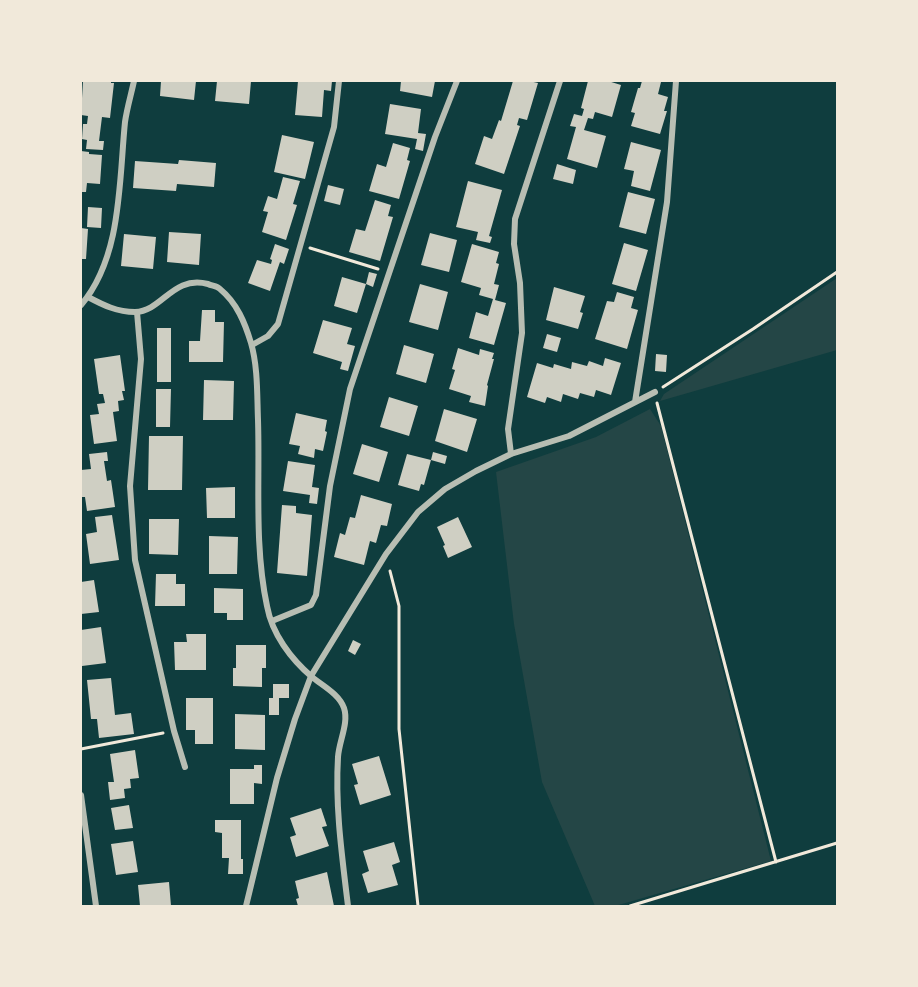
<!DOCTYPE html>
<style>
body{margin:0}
#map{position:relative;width:918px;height:987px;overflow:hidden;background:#0f3d3e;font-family:"Work Sans",sans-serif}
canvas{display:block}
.frame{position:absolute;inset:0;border:82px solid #f1e9da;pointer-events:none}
</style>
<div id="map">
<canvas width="918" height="987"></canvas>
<div class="frame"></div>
</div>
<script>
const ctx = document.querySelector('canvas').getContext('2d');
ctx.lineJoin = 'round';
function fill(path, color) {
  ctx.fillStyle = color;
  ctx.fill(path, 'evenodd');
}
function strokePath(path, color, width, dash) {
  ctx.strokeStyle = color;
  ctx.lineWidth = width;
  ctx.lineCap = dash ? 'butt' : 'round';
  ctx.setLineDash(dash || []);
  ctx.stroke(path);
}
fill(new Path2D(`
 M837 278V350L660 401 664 394Z
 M650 409 661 426 771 861 615 906H595L542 782 514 624 496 472 596 437Z`), '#244646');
fill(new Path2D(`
 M83 81H111V83H114L110 118 102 117 99 141H104L103 150 86 149 87 140 82 139 83 124H87L88 116 81 115Z
 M161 81H196L194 100 160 96Z
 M217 81H251L249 104 215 101Z
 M298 81H332L331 91 324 90 322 117 295 115Z
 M401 81H435L432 97 400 91Z
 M513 81H529L538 83 527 120 519 118 517 125 520 126 504 174 475 164 484 136 492 139 499 120 501 121Z
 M588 81H608L621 85 612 117 595 112 593 119 588 118 584 130 606 136 597 168 567 159 576 127 570 126 574 114 582 116 584 109 581 108Z
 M642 81 661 82 658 94 668 97 664 111H667L660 134 631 126 635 113 631 112 638 88H640Z
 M390 104 421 109 418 133 426 134 423 151 415 149 417 139 385 134Z
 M282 135 314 142 305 179 274 172Z
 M631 142 661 150 650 191 631 186 634 171 624 169Z
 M393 143 410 148 407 160 410 161 399 199 369 191 377 164 386 167Z
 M81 151 89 152V154L102 155 100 184 87 183 86 192H81Z
 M179 160 216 163 214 187 177 184 176 191 133 188 135 161 178 164Z
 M557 164 576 170 573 184 553 179Z
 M283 177 300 181 293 204 297 205 286 240 262 232 268 212 263 211 268 196 277 199Z
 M468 181 502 190 489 236 492 237 490 243 476 240 478 232 456 227Z
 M328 185 344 189 340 205 324 201Z
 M628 192 655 199 646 234 619 227Z
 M375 200 391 205 388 216 393 217 380 261 349 252 356 229 365 231Z
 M88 207 102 208 101 228 87 227Z
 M81 228 88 229 86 259H81Z
 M169 232 201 234 199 265 167 262Z
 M430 233 457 240 449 272 421 265Z
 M124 234 156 237 153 269 121 266Z
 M624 243 648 250 636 291 612 284Z
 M275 244 289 249 284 264 280 262 270 291 248 283 257 260 271 264 272 260 270 259Z
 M472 244 499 252 496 263 499 264 494 284 499 285 495 300 506 303 494 345 469 338 476 312 488 316 493 299 479 295 481 288 461 282Z
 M369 272 377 274 373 287 366 284Z
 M342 277 366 284 357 313 334 306Z
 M420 284 448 292 438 330 409 322Z
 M554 287 585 296 580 312 583 313 578 329 546 320Z
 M617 292 634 297 631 308 638 310 627 349 595 339 607 301 614 302Z
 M202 310H215V322H224L223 362H189V341H200Z
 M323 320 352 328 347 344 355 346 348 371 340 369 342 362 313 353Z
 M157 328H171V382H157Z
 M547 334 561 338 557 352 543 348Z
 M404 345 434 354 426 383 396 374Z
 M458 348 479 355 480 349 494 353 492 359H494L487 385 488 386 485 406 469 402 471 396 449 389 455 370 452 369Z
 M656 354 667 355 666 372 655 371Z
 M120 355 125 391H122L124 400 118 401 119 411 113 412 117 441 94 444 90 415 99 414 97 404 105 403 103 394H99L94 359Z
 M605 358 621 363 611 395 596 390 594 397 580 393 578 399 563 394 561 402 547 397 545 403 527 397 537 363 553 368 554 364 571 369 572 362 587 366 589 361 603 366Z
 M204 380 234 381 233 420H203Z
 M156 389H171L170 427H156Z
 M389 397 418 406 409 436 380 427Z
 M444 409 477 419 467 452 435 441Z
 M296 413 327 420 325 431 327 432 323 451 315 449 314 458 298 454 300 446 289 444Z
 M149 436H183L182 490H148Z
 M362 444 388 452 379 482 353 474Z
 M107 452 108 461H104L107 481 111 480 115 507 87 511 85 497H82L81 488V470L91 469 89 454Z
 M433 452 447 456 445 464 431 460Z
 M407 454 431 460 424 485 421 484 419 491 398 485Z
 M288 461 315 465 312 487 319 488 317 504 309 503 310 495 283 491Z
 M235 487V518H207L206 488Z
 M361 495 392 504 387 526 381 525 376 543 370 541 364 565 334 557 340 533 345 535 350 517 355 518Z
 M282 505 296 506V513L312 515 307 576 277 573Z
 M112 515 119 560 90 564 86 534 97 532 95 517Z
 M458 517 472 547 448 558 443 546 445 545 437 527Z
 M149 519H179L178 555 149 554Z
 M209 536 238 537 237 574H209Z
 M156 574H176V584H185V606H155Z
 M94 580 99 612 81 614V582Z
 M214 588 243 589V620H227V613H214Z
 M101 627 106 663 82 666 81 630Z
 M186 634H206V670H175L174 642H187Z
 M353 640 361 644 355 655 348 651Z
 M236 645H266V668H262V687L233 686V668H236Z
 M111 678 115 715 131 713 134 734 99 738 97 719H91L87 680Z
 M273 684H289V698H279V715H269V698H273Z
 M186 698H213V744H195V730H186Z
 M235 714 265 715V750L235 749Z
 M135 750 139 778 130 779 131 788 124 789 125 798 110 800 108 782H114L110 754Z
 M379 756 391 795 360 805 354 785 358 784 352 764Z
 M254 765H262V784L254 783V804H230V769H254Z
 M129 805 133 828 115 830 111 808Z
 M321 808 327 826 322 827 329 846 296 857 290 837 296 835 290 818Z
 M215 820H241V859H243V874H228L229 858H222V833L215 832Z
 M133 841 138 872 116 875 111 844Z
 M394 842 400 862 392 865 398 885 368 893 362 874 369 871 363 851Z
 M327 872 334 906H298L296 899 299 898 295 881Z
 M169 882 171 906H140L138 885Z`), '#cfcfc3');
strokePath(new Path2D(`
 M310 248 378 269
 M663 387 753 329 837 272
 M657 403 776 862
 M390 571 399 606V729L418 906
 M81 749 163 733
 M630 906 837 843`), '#f1e9da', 3);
strokePath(new Path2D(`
 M88 297C103 305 117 312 135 312 163 311 172 275 208 284 212 286 217 286 220 289 237 303 245 323 251 343 258 367 257 395 258 420 260 481 254 545 267 606 272 634 291 659 312 677 323 686 339 694 344 708 349 723 339 741 338 757 335 807 342 856 348 906
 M81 305C122 257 119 181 125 122 127 108 131 95 134 81
 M137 312 141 359 130 486 135 560 174 731 185 767
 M252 345 268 336 278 324 334 127 339 81
 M635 402 667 202 676 81
 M511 454 508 429 522 333 520 283 514 244 515 219 560 81
 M272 621 311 605 316 595 330 486 350 389 435 137 457 81
 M81 795 96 906
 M246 906 277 778 295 719 311 676 386 554 418 512 445 489 476 471 511 454 569 436 655 392`), '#b8beb3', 6);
</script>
